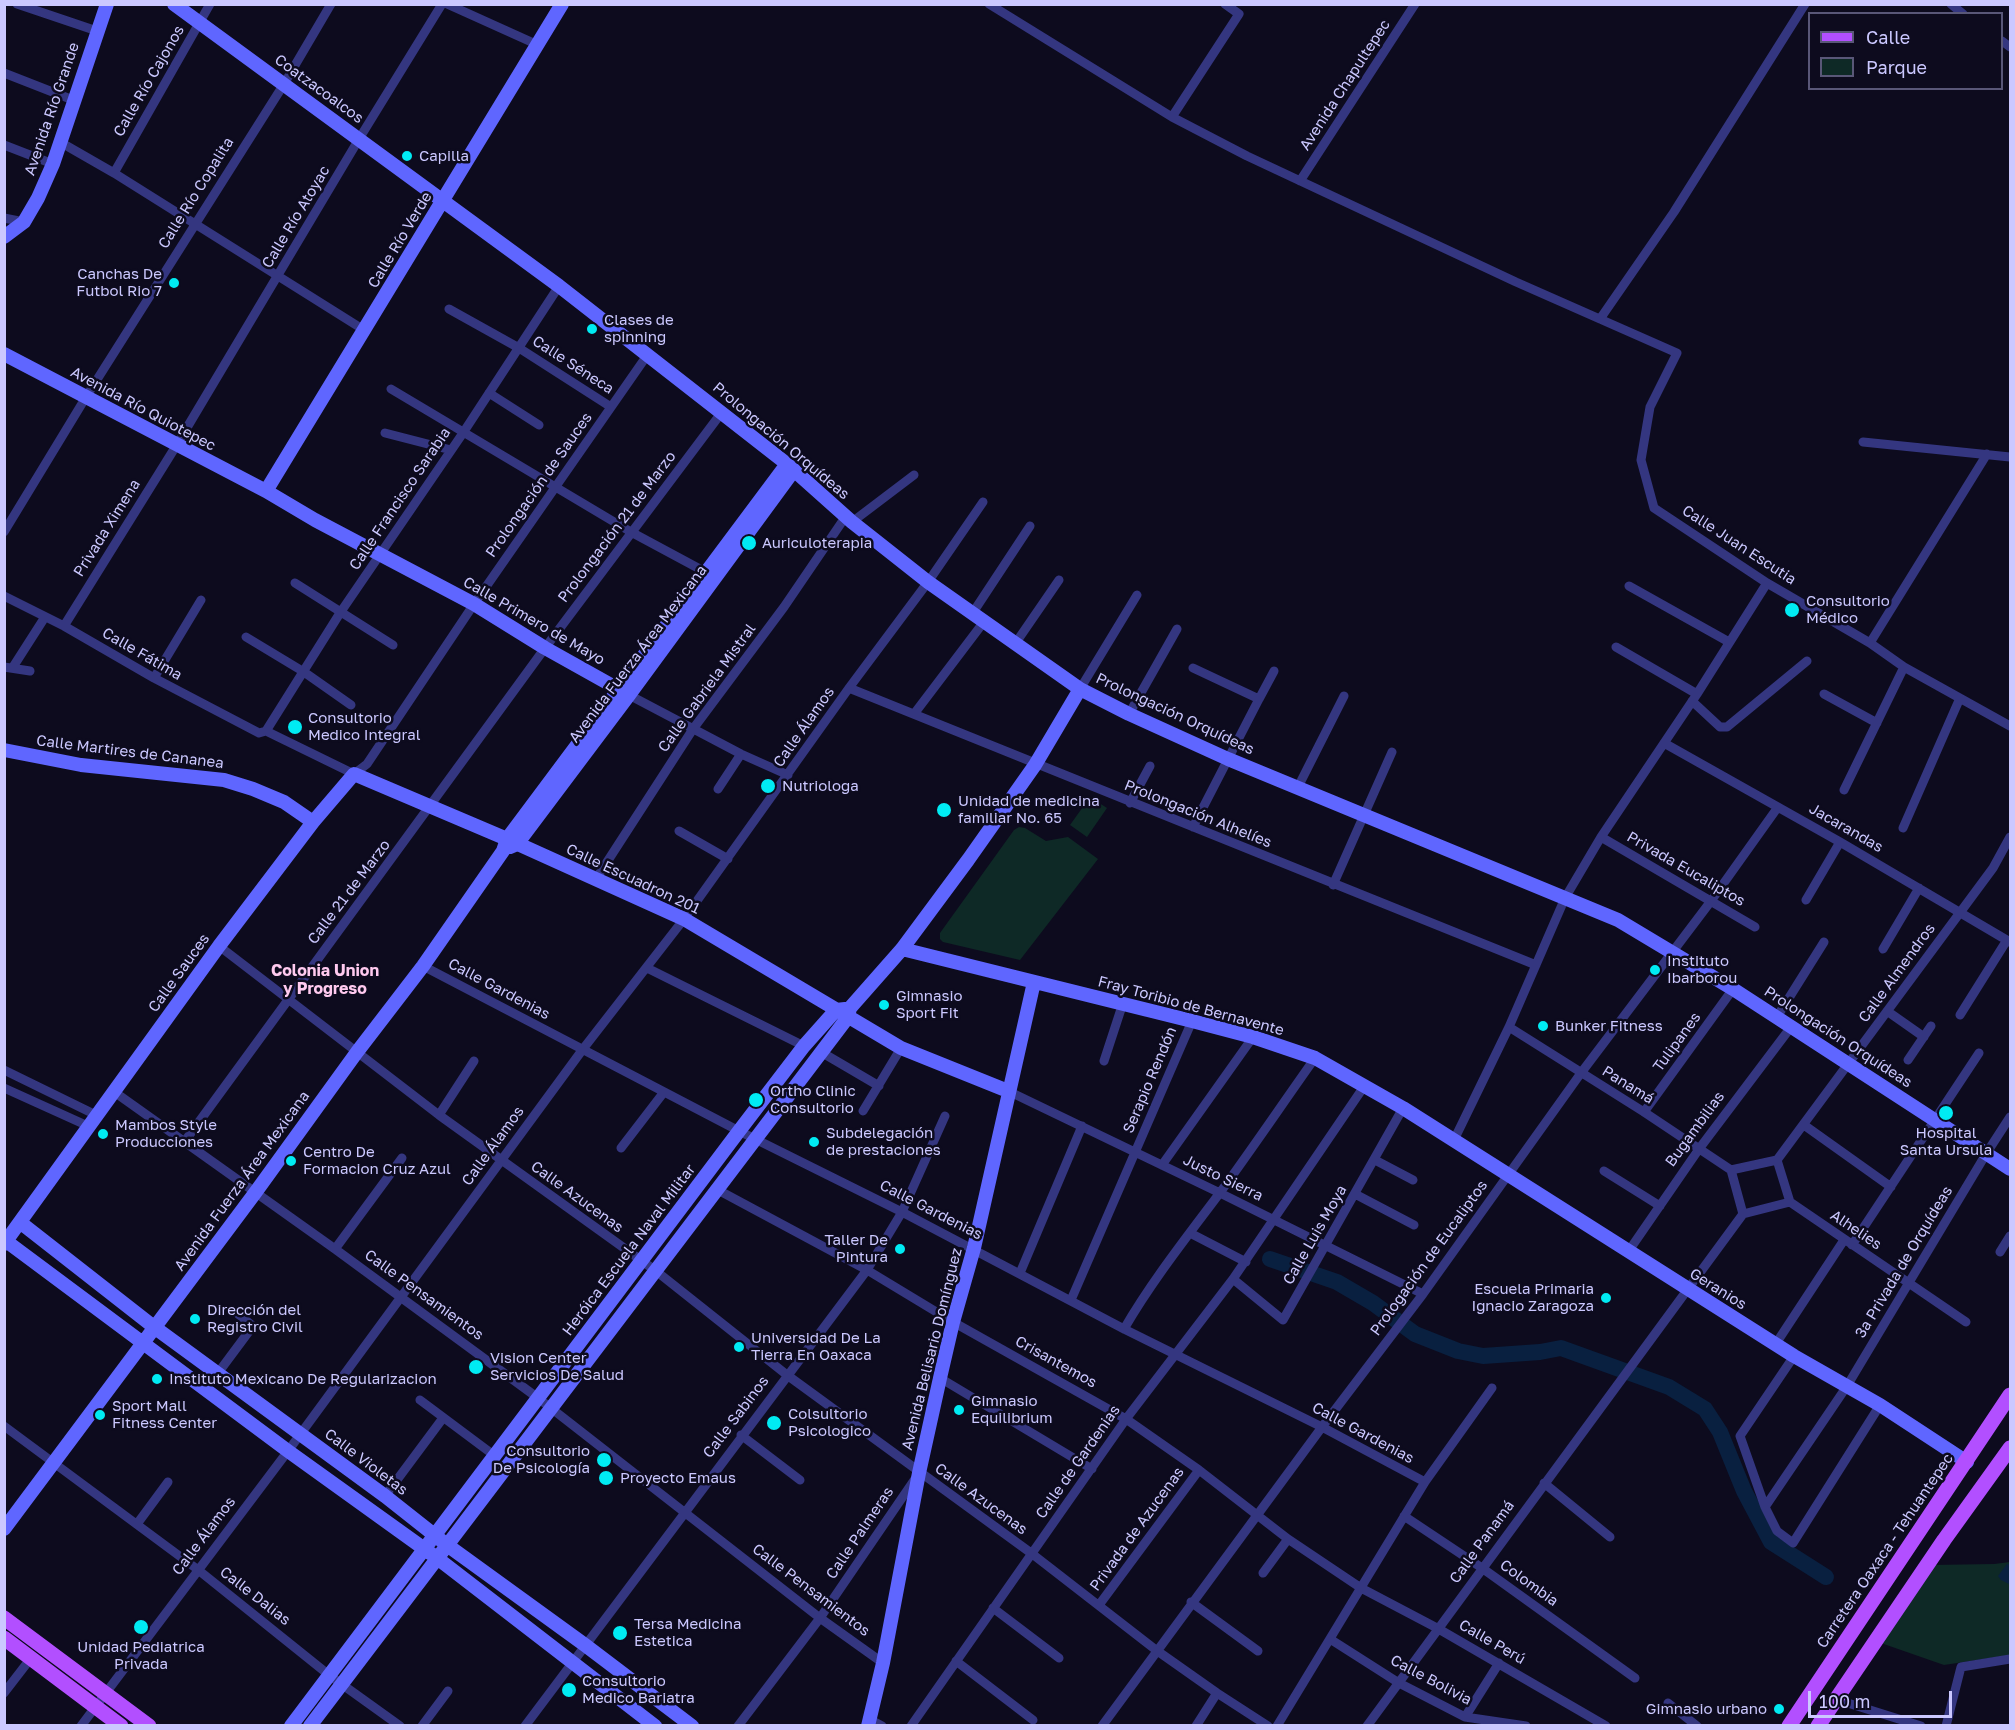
<!DOCTYPE html>
<meta charset="utf-8">
<style>
body{margin:0}
#map{position:relative;width:2015px;height:1730px;overflow:hidden;background:#0d0b1e;font-family:"Golos Text",sans-serif}
canvas{display:block}
.frame{position:absolute;inset:0;border:6px solid #cbc8ff;pointer-events:none}
.legend{position:absolute;left:1808px;top:12px;width:195px;height:78px;box-sizing:border-box;background:#0d0b1e;border:2px solid #595778;margin:0;padding:8px 10px;list-style:none;font-size:18px;color:#cbc8ff}
.legend li{display:flex;align-items:center;gap:12px;height:30px}
.legend b{width:30px;border:2px solid #595778}
.scale{position:absolute;left:1808px;top:1691px;width:144px;height:27px;box-sizing:border-box;border:3px solid #cbc8ff;border-top:0;padding-left:8px;font-size:18px;line-height:21px;white-space:nowrap;color:#cbc8ff;-webkit-text-stroke:4px #0d0b1e;paint-order:stroke}
</style>
<div id="map">
<canvas width="2015" height="1730"></canvas>
<div class="frame"></div>
<ul class="legend">
<li><b style="height:8px;background:#b24fff"></b>Calle</li>
<li><b style="height:16px;background:#0e2926"></b>Parque</li>
</ul>
<div class="scale">100 m</div>
</div>
<script>
const ctx = document.querySelector('canvas').getContext('2d');
ctx.lineJoin = 'round';
function fill(path, color) {
  ctx.fillStyle = color;
  ctx.fill(path, 'evenodd');
}
function strokePath(path, color, width, dash) {
  ctx.strokeStyle = color;
  ctx.lineWidth = width;
  ctx.lineCap = dash ? 'butt' : 'round';
  ctx.setLineDash(dash || []);
  ctx.stroke(path);
}
function drawText(font, color, halo, rows, align = 'center') {
  ctx.font = font + ' "Golos Text",sans-serif';
  ctx.lineWidth = 5;
  ctx.setLineDash([]);
  ctx.textBaseline = 'middle';
  ctx.strokeStyle = halo;
  ctx.fillStyle = color;
  for (const [text, x, y, turn = 0] of rows) {
    ctx.save();
    ctx.translate(x, y);
    ctx.rotate((+turn || 0) * Math.PI / 180);
    ctx.textAlign = isNaN(turn) ? turn : align;
    if (halo) ctx.strokeText(text, 0, 0);
    ctx.fillText(text, 0, 0);
    ctx.restore();
  }
}
fill(new Path2D(`
 M1090 797 1107 808 1087 837 1070 825Z
 M1019 827 1025 828 1046 841 1068 837 1098 859 1020 960 943 942 940 939V933L1014 830Z
 M2010 1562V1655L1944 1665 1878 1642 1931 1565 1994 1564Z`), '#0e2926');
fill(new Path2D(`
 M2007 1564 2010 1565 2009 1584 2001 1580 1998 1576Z`), '#092040');
strokePath(new Path2D(`
 M1270 1259 1337 1282 1373 1303 1415 1334 1458 1351 1483 1356 1540 1352 1561 1348 1669 1387 1705 1409 1720 1432 1744 1491 1771 1542 1826 1577`), '#092040', 16);
strokePath(new Path2D(`
 M17 4 97 31
 M447 4 538 45
 M989 4 1172 117 1247 156 1516 282 1677 353 1650 407 1641 460 1654 508 1767 583 1870 643 1904 667 2010 726
 M1951 4 1963 14
 M2002 41 2010 47
 M4 73 73 100
 M1172 117 1239 14 1225 4
 M60 142 114 173 364 330
 M4 145 53 164
 M114 173 210 4
 M1300 181 1415 4
 M4 218 24 222
 M449 309 519 348 611 407
 M1600 319 1674 212 1805 4
 M391 389 631 532 711 575
 M489 393 539 425
 M385 433 451 450
 M1863 442 2010 457
 M852 522 914 475
 M4 532 86 397 284 84 331 4
 M295 583 393 645
 M1629 586 1729 642
 M4 596 64 626 154 678 259 733 266 731
 M972 614 1030 526
 M64 626 176 446 359 139 442 4
 M246 637 304 672 351 705
 M1870 643 1987 454
 M1015 644 1059 580
 M1616 647 1697 694
 M4 667 30 671
 M13 667 45 617
 M154 678 201 600
 M849 688 1536 965
 M1080 689 1137 595
 M1824 694 1877 723
 M629 695 741 754 788 775
 M1259 699 1274 671
 M1692 701 1720 727H1727L1807 661
 M914 714 983 623
 M1129 714 1177 629
 M266 731 354 774 367 764 474 604 648 354
 M266 731 340 613 463 433 559 286
 M1664 743 1840 842 2010 942
 M1298 787 1344 696
 M718 789 741 754
 M1844 790 1904 667
 M1130 803 1150 766
 M1193 827 1259 699 1193 668
 M1903 828 1960 698
 M679 831 728 859
 M1601 837 1755 927
 M596 879 693 729 784 607 846 516
 M1333 885 1392 752
 M1806 900 1840 842
 M219 946 439 1115 656 1271 787 1375 1031 1553 1156 1650 1217 1693 1268 1726
 M1883 949 1919 888
 M423 966 739 1131 902 1212 1124 1329 1322 1427 1425 1482
 M647 968 804 1046
 M1887 1011 1924 1037
 M1960 1015 2007 940
 M1777 1017 1824 942
 M1509 1027 1644 1112 1731 1170
 M821 1052 879 1086
 M1908 1060 1931 1026
 M1104 1061 1123 1003
 M4 1070 96 1115
 M4 1088 88 1126
 M113 1091 335 1249 538 1398 820 1618 883 1663
 M1008 1091 1220 1193 1423 1294
 M863 1111 901 1048
 M1644 1112 1733 989
 M439 1115 474 1061
 M1804 1125 1891 1187
 M1454 1140 1509 1027 1565 898 1601 837 1697 694 1767 583
 M185 1141 545 648 722 412
 M621 1148 664 1092
 M1375 1160 1413 1180
 M1162 1165 1253 1037
 M1604 1171 1660 1206
 M718 1190 867 1270 953 1322 1126 1419 1199 1470 1288 1539 1361 1588 1437 1628 1606 1726
 M1355 1194 1414 1225
 M1790 1202 1966 1322
 M1743 1214 1731 1170 1777 1160 1993 868 2010 837
 M1743 1214 1790 1202 1777 1160
 M1190 1233 1246 1262
 M1852 1245 1979 1053
 M335 1249 402 1158
 M1628 1252 1699 1149 1791 1027
 M2000 1252 2010 1236
 M1020 1273 1082 1126
 M1233 1279 1283 1320 1403 1108
 M1071 1300 1192 1021
 M1124 1329C1152 1281 1186 1238 1219 1194 1252 1149 1283 1103 1315 1058
 M1775 1345 1844 1240
 M1794 1356 1740 1436 1765 1507 1777 1531 1793 1543 1880 1405
 M218 1373 253 1326 238 1314
 M940 1378 1092 1469
 M420 1400 495 1456
 M4 1426 197 1569 329 1675 400 1726
 M741 1435 800 1480
 M1544 1483 1610 1537
 M385 1496 443 1418
 M1765 1507 1847 1386 1986 1154 2010 1117
 M1404 1516 1482 1568 1635 1678
 M137 1524 168 1482
 M1263 1573 1288 1539
 M1191 1602 1258 1651
 M1099 1605 1199 1470
 M993 1608 1059 1658
 M1330 1639 1399 1683 1465 1717 1526 1726
 M956 1661 1033 1720
 M4 1693 31 1658
 M1835 1699 1921 1726
 M1668 1703 1697 1726
 M1465 1717 1499 1663
 M869 1719 882 1726
 M81 1726 288 1451 583 1049 684 919 849 688 928 582 983 502
 M422 1726 448 1691
 M525 1726 867 1270 902 1212 945 1116
 M738 1726 820 1618 917 1476
 M911 1726 1126 1419 1233 1279 1365 1085
 M1102 1726 1322 1427 1423 1294 1581 1073 1711 901 1778 807
 M1196 1726 1217 1693
 M1277 1726 1425 1482 1492 1388
 M1367 1726 1743 1214
 M1946 1726 1961 1667 2010 1659`), '#343680', 9);
strokePath(new Path2D(`
 M174 4 559 286 787 464 852 522 928 582 1080 689 1129 714 1228 759 1618 920 1733 989 2010 1169
 M4 237 24 222 38 198 53 164 107 4
 M4 354 266 491 315 520 474 604 545 648 629 695
 M266 491 562 4
 M4 750 81 765 224 780 253 789 284 802 313 822
 M510 847 517 844 629 695 794 470
 M902 949 1192 1021 1253 1037 1315 1058 1403 1108 1794 1356 1880 1405 1967 1462
 M21 1223 154 1327 385 1496 447 1545 585 1645 692 1726
 M6 1241 288 1451 437 1558 655 1726
 M4 1244 219 946 313 822 354 774 507 839 684 919 901 1048 1008 1091
 M4 1529 255 1193 357 1052 423 966 503 851 507 839 787 464
 M291 1726 739 1131 804 1046 836 1010 845 1009
 M310 1726 848 1017 850 1008 902 949 968 860 1035 765 1080 689
 M868 1726 883 1663 919 1473 940 1378 953 1322 974 1248 1034 982`), '#5f66ff', 14);
strokePath(new Path2D(`
 M4 1618 149 1726
 M4 1638 121 1726
 M1789 1726 2010 1395
 M1818 1726 1944 1540 2010 1448`), '#b24fff', 15);
for (const [x, y, r, color] of [
 [407,156,6,"#00ebf3"],
 [174,283,6,"#00ebf3"],
 [592,329,6,"#00ebf3"],
 [749,543,8,"#00ebf3"],
 [1792,610,8,"#00ebf3"],
 [295,727,8,"#00ebf3"],
 [768,786,8,"#00ebf3"],
 [944,810,8,"#00ebf3"],
 [1655,970,6,"#00ebf3"],
 [884,1005,6,"#00ebf3"],
 [1543,1026,6,"#00ebf3"],
 [756,1100,8,"#00ebf3"],
 [1946,1113,8,"#00ebf3"],
 [103,1134,6,"#00ebf3"],
 [814,1142,6,"#00ebf3"],
 [291,1161,6,"#00ebf3"],
 [900,1249,6,"#00ebf3"],
 [1606,1298,6,"#00ebf3"],
 [195,1319,6,"#00ebf3"],
 [739,1347,6,"#00ebf3"],
 [476,1367,8,"#00ebf3"],
 [157,1379,6,"#00ebf3"],
 [959,1410,6,"#00ebf3"],
 [100,1415,6,"#00ebf3"],
 [774,1423,8,"#00ebf3"],
 [604,1460,8,"#00ebf3"],
 [606,1478,8,"#00ebf3"],
 [141,1627,8,"#00ebf3"],
 [620,1633,8,"#00ebf3"],
 [569,1690,8,"#00ebf3"],
 [1779,1709,6,"#00ebf3"]
]) {
  const dot = new Path2D();
  dot.arc(x, y, r, 0, 2 * Math.PI);
  ctx.fillStyle = color;
  ctx.fill(dot);
  strokePath(dot, '#0d0b1e', 2);
}
drawText('15px', '#cbc8ff', '#0d0b1e', [
 ["Calle Río Cajonos",149,81,-60],
 ["Avenida Chapultepec",1345,85,-57],
 ["Coatzacoalcos",319,89,36],
 ["Avenida Río Grande",52,109,-71],
 ["Calle Río Copalita",196,193,-58],
 ["Calle Río Atoyac",296,217,-59],
 ["Calle Río Verde",400,240,-59],
 ["Calle Séneca",573,365,33],
 ["Avenida Río Quiotepec",143,409,28],
 ["Prolongación Orquídeas",781,441,40],
 ["Prolongación de Sauces",539,485,-55],
 ["Calle Francisco Sarabia",400,499,-56],
 ["Prolongación 21 de Marzo",617,527,-53],
 ["Privada Ximena",107,528,-58],
 ["Calle Juan Escutia",1739,545,33],
 ["Calle Primero de Mayo",534,621,30],
 ["Calle Fátima",142,654,30],
 ["Avenida Fuerza Área Mexicana",638,654,-53],
 ["Calle Gabriela Mistral",707,688,-54],
 ["Prolongación Orquídeas",1175,714,25],
 ["Calle Álamos",804,727,-55],
 ["Calle Martires de Cananea",130,752,7],
 ["Prolongación Alhelíes",1198,814,22],
 ["Jacarandas",1846,828,30],
 ["Privada Eucaliptos",1686,869,30],
 ["Calle Escuadron 201",633,879,25],
 ["Calle 21 de Marzo",349,892,-53],
 ["Calle Sauces",179,973,-54],
 ["Calle Almendros",1897,973,-54],
 ["Calle Gardenias",499,989,28],
 ["Fray Toribio de Bernavente",1191,1006,15],
 ["Prolongación Orquídeas",1838,1037,33],
 ["Tulipanes",1677,1042,-54],
 ["Serapio Rendón",1150,1080,-67],
 ["Panamá",1628,1085,32],
 ["Bugambilias",1695,1129,-54],
 ["Calle Álamos",493,1146,-54],
 ["Justo Sierra",1223,1178,26],
 ["Avenida Fuerza Área Mexicana",242,1181,-54],
 ["Calle Azucenas",577,1197,36],
 ["Calle Gardenias",931,1210,27],
 ["Alhelies",1856,1230,34],
 ["Calle Luis Moya",1315,1235,-60],
 ["Heróica Escuela Naval Militar",629,1250,-53],
 ["Prologación de Eucaliptos",1429,1258,-54],
 ["3a Privada de Orquídeas",1904,1262,-59],
 ["Geranios",1718,1289,32],
 ["Calle Pensamientos",424,1295,36],
 ["Avenida Belisario Domínguez",932,1349,-76],
 ["Crisantemos",1056,1362,29],
 ["Calle Sabinos",736,1417,-53],
 ["Calle Gardenias",1363,1433,28],
 ["Calle Violetas",366,1462,37],
 ["Calle de Gardenias",1078,1462,-55],
 ["Calle Azucenas",981,1499,36],
 ["Privada de Azucenas",1137,1529,-54],
 ["Calle Palmeras",860,1533,-56],
 ["Calle Álamos",204,1536,-53],
 ["Calle Panamá",1482,1542,-54],
 ["Carretera Oaxaca - Tehuantepec",1885,1551,-56],
 ["Colombia",1529,1583,36],
 ["Calle Pensamientos",811,1590,37],
 ["Calle Dalias",255,1596,38],
 ["Calle Perú",1492,1642,30],
 ["Calle Bolivia",1431,1680,28]
]);
drawText('15px', '#cbc8ff', '#0d0b1e', [
 ["Capilla",419,156],
 ["Canchas De",162,274,"right"],
 ["Futbol Rio 7",162,291,"right"],
 ["Clases de",604,320],
 ["spinning",604,337],
 ["Auriculoterapia",762,543],
 ["Consultorio",1806,601],
 ["Médico",1806,618],
 ["Consultorio",308,718],
 ["Medico Integral",308,735],
 ["Nutriologa",782,786],
 ["Unidad de medicina",958,801],
 ["familiar No. 65",958,818],
 ["Instituto",1667,961],
 ["Ibarborou",1667,978],
 ["Gimnasio",896,996],
 ["Sport Fit",896,1013],
 ["Bunker Fitness",1555,1026],
 ["Ortho Clinic",770,1091],
 ["Consultorio",770,1108],
 ["Mambos Style",115,1125],
 ["Producciones",115,1142],
 ["Subdelegación",826,1133],
 ["de prestaciones",826,1150],
 ["Hospital",1946,1133,"center"],
 ["Santa Ursula",1946,1150,"center"],
 ["Centro De",303,1152],
 ["Formacion Cruz Azul",303,1169],
 ["Taller De",888,1240,"right"],
 ["Pintura",888,1257,"right"],
 ["Escuela Primaria",1594,1289,"right"],
 ["Ignacio Zaragoza",1594,1306,"right"],
 ["Dirección del",207,1310],
 ["Registro Civil",207,1327],
 ["Universidad De La",751,1338],
 ["Tierra En Oaxaca",751,1355],
 ["Vision Center",490,1358],
 ["Servicios De Salud",490,1375],
 ["Instituto Mexicano De Regularizacion",169,1379],
 ["Gimnasio",971,1401],
 ["Equilibrium",971,1418],
 ["Sport Mall",112,1406],
 ["Fitness Center",112,1423],
 ["Colsultorio",788,1414],
 ["Psicologico",788,1431],
 ["Consultorio",590,1451,"right"],
 ["De Psicología",590,1468,"right"],
 ["Proyecto Emaus",620,1478],
 ["Tersa Medicina",634,1624],
 ["Estetica",634,1641],
 ["Unidad Pediatrica",141,1647,"center"],
 ["Privada",141,1664,"center"],
 ["Consultorio",582,1681],
 ["Medico Bariatra",582,1698],
 ["Gimnasio urbano",1767,1709,"right"]
], 'left');
drawText('bold 16px', '#ffcaef', '#0d0b1e', [
 ["Colonia Union",325,971],
 ["y Progreso",325,989]
]);
</script>
